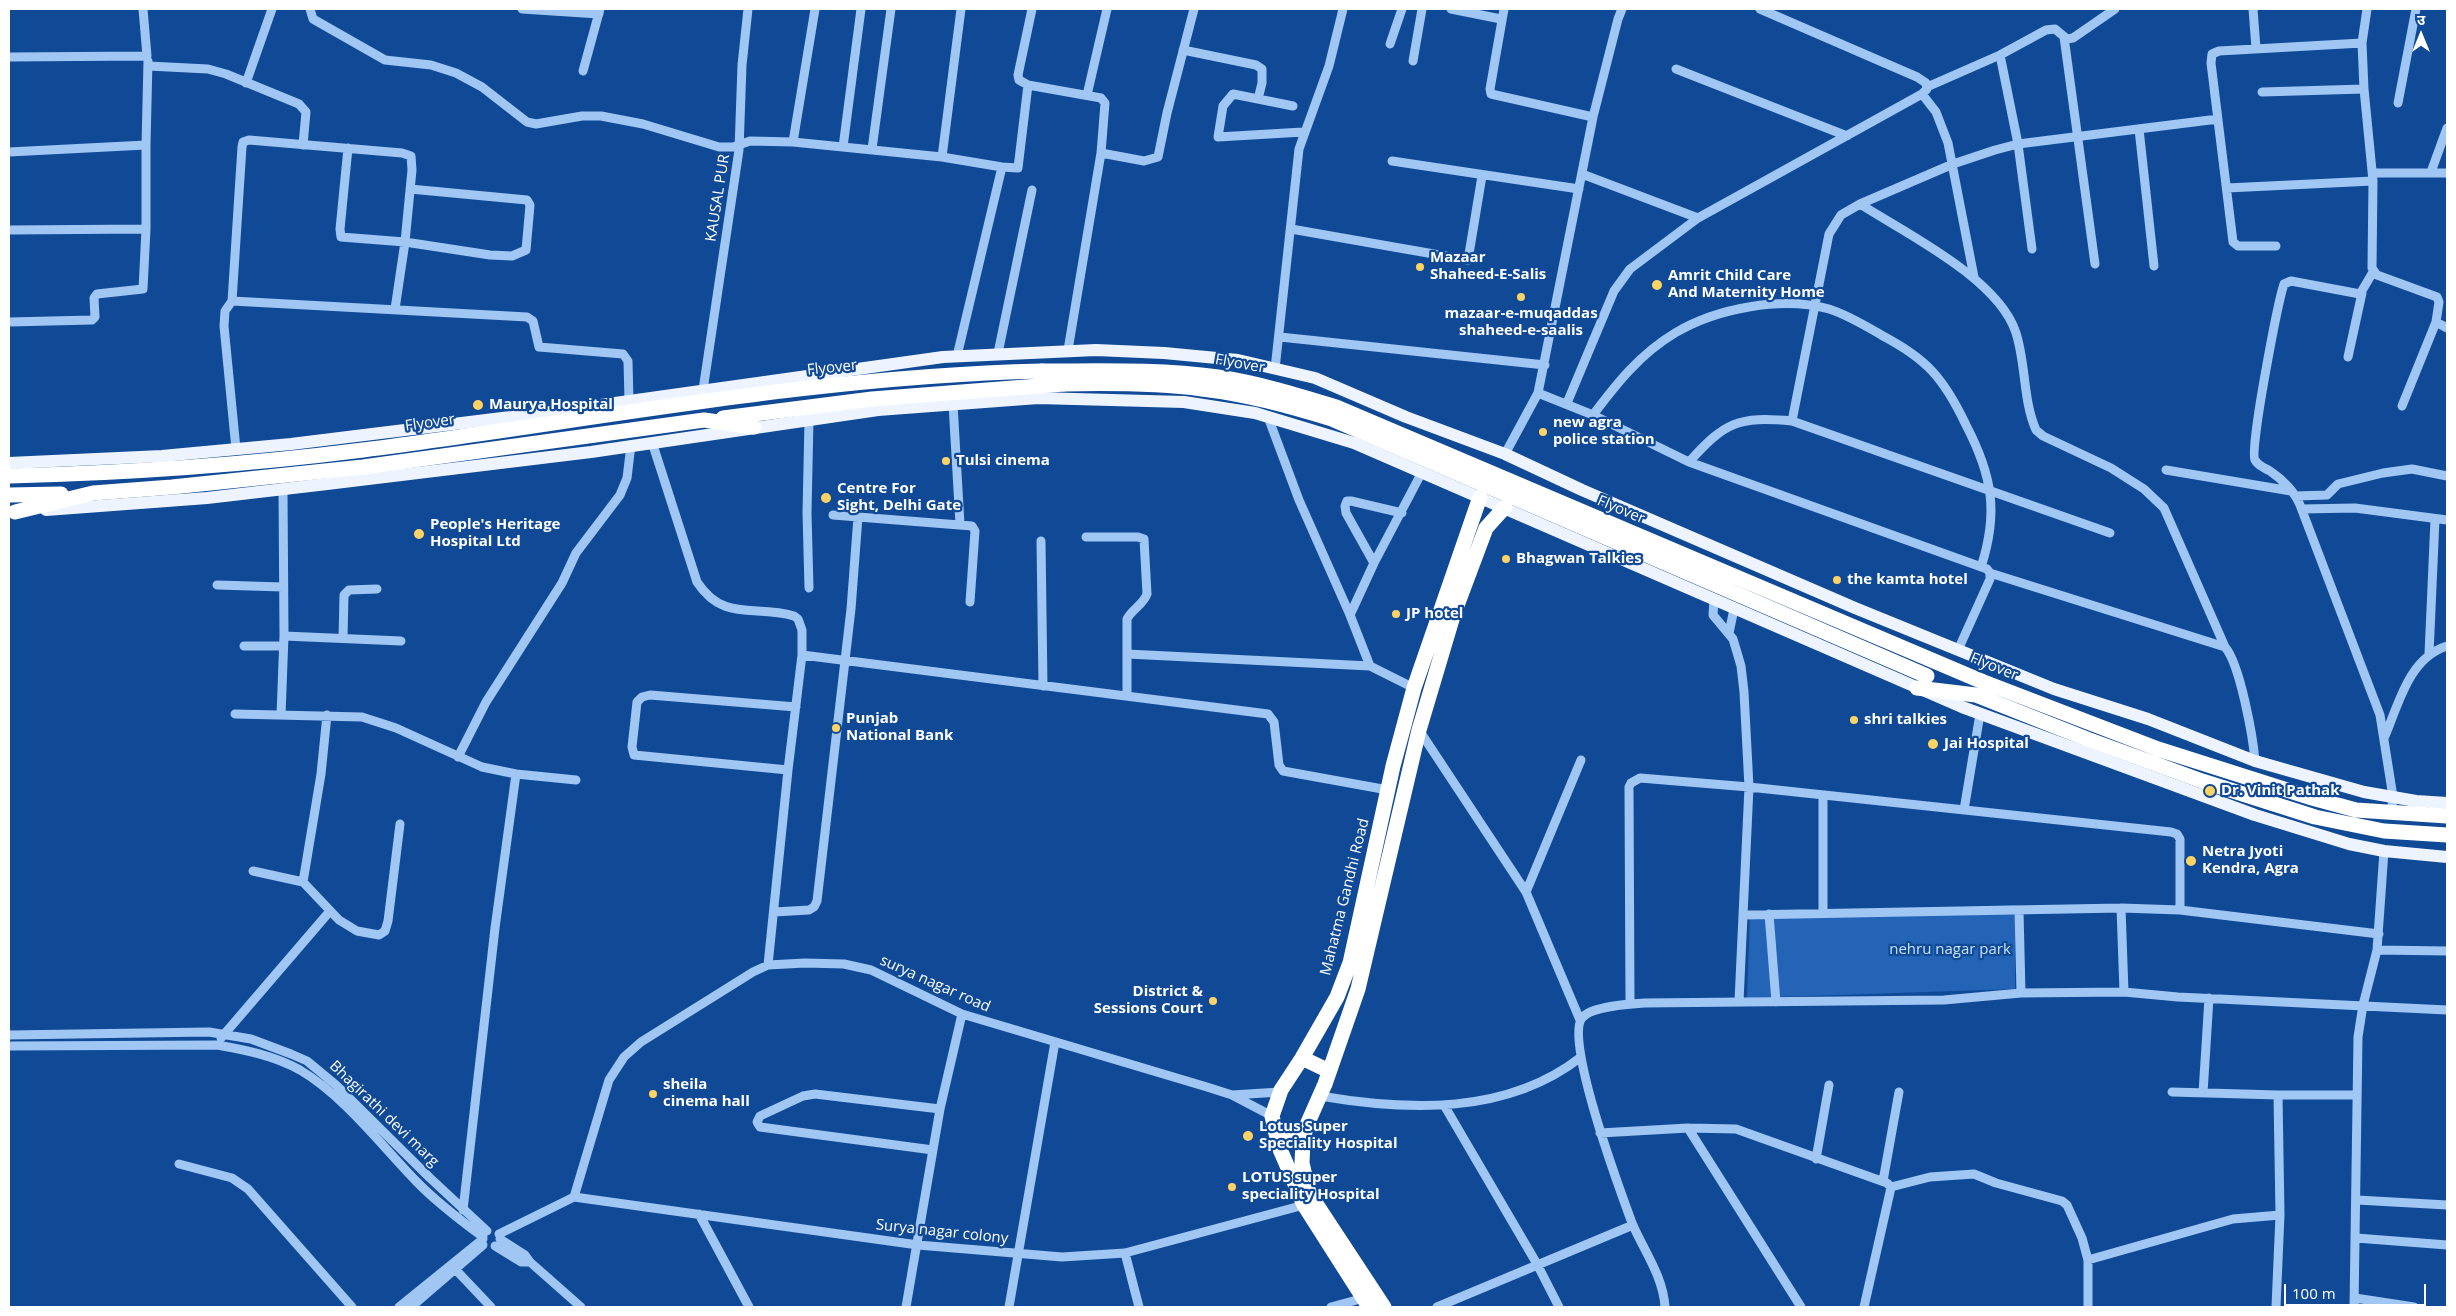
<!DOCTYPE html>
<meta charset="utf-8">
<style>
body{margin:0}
#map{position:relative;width:2456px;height:1316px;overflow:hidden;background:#104a97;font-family:"Open Sans","Noto Sans Devanagari",sans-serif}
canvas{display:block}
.frame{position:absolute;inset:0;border:10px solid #fff;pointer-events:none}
.north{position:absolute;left:2396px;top:10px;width:50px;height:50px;-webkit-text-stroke:4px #104a97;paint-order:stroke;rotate:0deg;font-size:14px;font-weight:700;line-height:20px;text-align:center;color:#fff}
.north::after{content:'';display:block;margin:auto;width:18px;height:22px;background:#fff;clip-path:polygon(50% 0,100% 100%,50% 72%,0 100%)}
.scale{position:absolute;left:2284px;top:1284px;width:142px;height:22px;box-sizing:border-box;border:2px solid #fff;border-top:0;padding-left:6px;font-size:15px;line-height:18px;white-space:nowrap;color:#fff;-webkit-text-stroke:4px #104a97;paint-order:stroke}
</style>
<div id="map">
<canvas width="2456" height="1316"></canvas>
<div class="frame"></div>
<div class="north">उ</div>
<div class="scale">100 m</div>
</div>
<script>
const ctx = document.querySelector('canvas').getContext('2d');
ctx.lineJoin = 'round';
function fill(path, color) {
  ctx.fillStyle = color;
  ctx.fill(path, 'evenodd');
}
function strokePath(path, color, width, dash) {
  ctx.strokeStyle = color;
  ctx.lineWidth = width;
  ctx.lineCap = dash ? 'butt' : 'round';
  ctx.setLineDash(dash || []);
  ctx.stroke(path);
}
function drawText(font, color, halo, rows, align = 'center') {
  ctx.font = font + ' "Open Sans",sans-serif';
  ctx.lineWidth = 4.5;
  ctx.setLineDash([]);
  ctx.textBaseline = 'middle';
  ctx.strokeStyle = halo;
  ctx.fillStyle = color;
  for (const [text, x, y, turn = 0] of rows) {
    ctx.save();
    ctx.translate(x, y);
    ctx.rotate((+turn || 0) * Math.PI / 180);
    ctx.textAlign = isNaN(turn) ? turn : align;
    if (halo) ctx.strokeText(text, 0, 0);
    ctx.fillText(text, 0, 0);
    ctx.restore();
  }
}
fill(new Path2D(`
 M2015 905V989L1747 998 1750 915Z`), '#2364b7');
strokePath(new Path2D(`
 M310 9 313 19 385 60 431 65 456 73 482 87 527 122 536 124 582 116H601L643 124 719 147H733L750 141 793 142 942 157 1002 167 1018 168 1028 85
 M522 9 599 14
 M1032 9 1018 75 1019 80 1028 85 1101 98 1105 103 1101 153 1068 350
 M1451 9 1501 19
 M1504 9 1490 89 1491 94 1593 117
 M2253 9 2256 48
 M2367 9 2362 43 2364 89 2373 181 2372 268 2377 275 2437 297 2439 302 2436 322 2447 328
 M2064 37 2095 264
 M1390 44 1402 9
 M1183 50 1256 65 1262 69V83L1258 99
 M2000 55 2018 144 2032 249
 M9 57 147 56 143 9
 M1413 61 1422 9
 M148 66 208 69 226 74 299 104 306 112 303 145
 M1676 69 1847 136
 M583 71 600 9
 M246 83 272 9
 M1927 87 2000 55 2046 30 2055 29 2067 39 2073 38 2115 9
 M2262 92 2364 89
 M1922 94 1936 112 1948 143 1974 277
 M1087 95 1107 9
 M2398 103 2416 9
 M1293 106 1233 94 1223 106 1218 137 1303 132
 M2139 129 2154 266
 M793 142 815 9
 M146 145 148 61
 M843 147 861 9
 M348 148 340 229 341 237 405 242 490 255 512 256 526 250 530 205 527 200 410 189
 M872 149 891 9
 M9 152 146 145V229L9 230
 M1101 153 1144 161 1158 157 1167 113 1194 9
 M942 157 961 9
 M1392 161 1579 189
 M2431 172 2447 128
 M2373 173H2447
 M1582 174 1698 218
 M2227 188 2373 181
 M1860 204C1907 234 1999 279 2016 333 2026 364 2023 401 2036 430L2043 436 2111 468 2144 489 2164 508 2225 647
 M1291 229 1468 260 1482 176
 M2276 246H2238L2233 242 2211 63 2212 54 2219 51 2362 43
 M2373 272 2360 294 2291 281 2284 284C2278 302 2249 450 2255 460 2258 466 2265 468 2270 471 2282 479 2295 492 2300 505L2380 715 2393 797 2391 814
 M232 301 242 147 243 142 249 140 402 153 411 156 412 170 405 242 395 309
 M9 322 92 320 95 317 94 298 97 294 143 289 146 229
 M1280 337 1545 365
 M998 353 1032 190
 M957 356 1002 167
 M2348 357 2362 293
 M1275 369 1299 149 1329 66 1343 9
 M703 390 739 150 742 65 748 9
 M1538 393 1593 415 1689 462 1987 569 1990 573V579L1958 650
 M1567 403 1614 291 1630 269 1698 218 1922 94 1927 89 1926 83 1917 77 1760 9
 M953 404 960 524
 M2402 406 2436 322
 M1593 415C1617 383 1640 354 1675 333 1717 308 1782 296 1829 309 1848 315 1866 326 1883 336 1900 345 1919 357 1932 371 1947 387 1957 406 1966 425 1992 475 1999 512 1981 567
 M1268 417 1299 500 1350 615
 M1792 421 1829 234 1841 215 1860 204 1953 164 1995 150 2018 144 2218 119
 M652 442 697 582C724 623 755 604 794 616L798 619 802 630V655L788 770 768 965
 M236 449 224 326 225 311 232 301 527 317 533 321 539 347 623 354 628 361 629 401
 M1505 454 1538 393 1593 117 1618 19 1622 9
 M1689 462C1725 422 1738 416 1792 421L2110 533
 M2166 470 2291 491
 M2296 496 2327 495 2338 484 2383 473 2412 469 2447 476
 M2302 509 2355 508 2447 520
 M1402 513 1351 501H1347L1345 506 1346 513 1374 563 1422 472
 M833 515 972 526 975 531 970 602
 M1086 537H1138L1144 539 1147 594C1143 605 1132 609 1127 619V695
 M1041 541 1043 686
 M1374 563 1350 615 1370 666 1414 688
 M1990 573 2225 647C2240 664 2253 737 2255 761
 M217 585 283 587
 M809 588 807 513 809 420
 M1714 600 1713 615 1733 639 1741 666 1744 692 1749 787 1739 1001
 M1729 633 1734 609
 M284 636 401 641
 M343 638 344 595 349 590 377 589
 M244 646H283
 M1127 654 1370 666
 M2429 654 2435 519
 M802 655 1268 714 1274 722 1279 765 1283 771 1388 790
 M235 714 362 717 396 728 482 767 516 774 576 780
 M281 715 284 636 283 489
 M1419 730 1526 892 1580 1020
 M2385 736C2399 703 2409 658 2447 646
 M458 757 486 702 562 583 576 553 620 495 627 478 631 445
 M788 770 634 755 632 747 637 702 642 697 650 695 796 707
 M1823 795V913
 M1964 810 1980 714
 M253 871 303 882 339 920 357 931 379 935 385 931 388 921 400 824
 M303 882 321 774 327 715
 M1526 892 1581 760
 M2121 908 2124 992
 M2019 910 2021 993
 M774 912 809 910 814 907 817 901 851 609 858 517
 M1769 914 1776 1002
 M1744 915 2121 908 2180 910 2379 934
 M2377 950 2447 951
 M1630 1004 1629 787 1631 783 1640 778 1749 787 2171 832 2177 834 2180 839V910
 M9 1035 209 1032 251 1039 291 1054 307 1061 336 1085 430 1178 487 1231
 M221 1038 330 911
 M9 1046 217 1045C246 1050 275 1056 300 1070 344 1096 381 1145 416 1181 436 1202 460 1220 483 1237
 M2172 1092 2278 1095H2356
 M2203 1093 2209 998
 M1232 1095 1280 1092
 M1320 1096C1408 1111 1507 1115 1581 1057
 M1444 1105 1537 1264 1559 1307
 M1688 1128 1801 1307
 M1600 1133 1688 1128 1736 1129 1887 1183 1891 1187 1890 1192 1864 1307
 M933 1150 760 1127 757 1122 760 1116 803 1096 815 1094 940 1109
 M1816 1159 1829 1085
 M179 1164 232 1178 248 1189 352 1307
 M1883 1181 1899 1092
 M1891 1187 1930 1177 1974 1174 1996 1183 2062 1201 2067 1205 2082 1238 2088 1260V1307
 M574 1197 918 1245 1062 1257 1125 1253 1304 1205
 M2357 1200 2447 1205
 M463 1210 495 928 516 774
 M699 1214 749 1307
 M499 1234 574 1197 609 1080 624 1057 641 1042 753 972 768 965 805 963 844 964 871 970 962 1014 1207 1087 1232 1095 1272 1116
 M2356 1238 2447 1245
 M500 1239 525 1255 530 1262
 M495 1246 521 1262H530L581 1307
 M1125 1253 1139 1307
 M2088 1260 2233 1219 2280 1215
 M456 1270 491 1307
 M2355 1298 2414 1307
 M399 1307 483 1239
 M411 1307 483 1245
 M906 1307 940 1109 962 1014
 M1009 1307 1055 1042
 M1331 1307 1364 1298
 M1437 1307 1633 1225
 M1665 1307C1663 1276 1644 1251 1632 1223 1621 1193 1564 1040 1582 1018 1591 1006 1630 1004 1644 1003L1944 1000 2021 993 2124 992 2178 997 2447 1010
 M2276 1307 2280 1215 2278 1095
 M2354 1307 2358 1037 2363 1005 2377 950 2384 851`), '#a0c6f4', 9);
strokePath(new Path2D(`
 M9 463 162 456 291 444 551 412 943 357 1096 350 1164 353 1238 360 1315 378 1406 417 1505 454 1582 490 1855 608 2054 689 2148 719 2255 761 2364 792 2416 801 2447 803
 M46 510 207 498 327 484 591 452 878 410 1038 398 1184 402 1255 413 1354 443 1962 707 2255 815 2349 844 2384 851 2447 857`), '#eef4ff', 12);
strokePath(new Path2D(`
 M723 418 872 399 1064 384
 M9 476C127 473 245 465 363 450 589 421 814 376 1042 371
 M9 495 61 494
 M15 512 93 493 172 487 363 467 704 420 754 427
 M1981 681 2158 749 2312 798 2356 810 2447 816
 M1917 688 1976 695 2087 739 2202 781 2315 817 2384 831 2447 835
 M1302 1058 1329 1071
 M1273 1128 1289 1133 1306 1127
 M1369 1307 1304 1205 1279 1147 1272 1116 1281 1090 1302 1058 1337 997 1350 963 1393 766 1414 688 1480 497
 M1384 1307 1309 1193 1302 1163 1303 1141 1306 1127 1325 1084 1358 989 1419 730 1453 616 1486 528 1505 507`), '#fff', 15);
strokePath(new Path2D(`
 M1042 371C1101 371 1159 369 1218 377 1258 383 1297 395 1336 407L1981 681
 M1064 384C1110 383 1156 383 1202 389 1246 394 1289 406 1332 419L1927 676`), '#fff', 15);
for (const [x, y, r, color] of [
 [1420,267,5,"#ffd364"],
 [1657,285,6,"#ffd364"],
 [1521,297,5,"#ffd364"],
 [478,405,6,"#ffd364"],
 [1543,432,5,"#ffd364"],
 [946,461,5,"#ffd364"],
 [826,498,6,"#ffd364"],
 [419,534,6,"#ffd364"],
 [1506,559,5,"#ffd364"],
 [1837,580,5,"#ffd364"],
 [1396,614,5,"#ffd364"],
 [1854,720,5,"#ffd364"],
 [836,728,5,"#ffd364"],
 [1933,744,6,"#ffd364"],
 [2210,791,6,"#ffd364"],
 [2191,861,6,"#ffd364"],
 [1213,1001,5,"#ffd364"],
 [653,1094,5,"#ffd364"],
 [1248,1136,6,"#ffd364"],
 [1232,1187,5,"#ffd364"]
]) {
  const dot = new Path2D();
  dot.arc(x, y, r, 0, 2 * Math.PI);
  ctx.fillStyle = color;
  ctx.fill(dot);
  strokePath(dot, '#104a97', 2);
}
drawText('15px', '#fff', '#104a97', [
 ["KAUSAL PUR",718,198,-81],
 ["Flyover",1240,364,10],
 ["Flyover",832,368,-6],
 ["Flyover",430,423,-8],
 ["Flyover",1621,510,23],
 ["Flyover",1994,667,22],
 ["Mahatma Gandhi Road",1345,897,-76],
 ["surya nagar road",935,984,24],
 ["Bhagirathi devi marg",384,1114,44],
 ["Surya nagar colony",942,1232,6]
]);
drawText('bold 15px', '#fff', '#104a97', [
 ["Mazaar",1430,258],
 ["Shaheed-E-Salis",1430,275],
 ["Amrit Child Care",1668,276],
 ["And Maternity Home",1668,293],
 ["mazaar-e-muqaddas",1521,314,"center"],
 ["shaheed-e-saalis",1521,331,"center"],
 ["Maurya Hospital",489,405],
 ["new agra",1553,423],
 ["police station",1553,440],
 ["Tulsi cinema",956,461],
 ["Centre For",837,489],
 ["Sight, Delhi Gate",837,506],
 ["People's Heritage",430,525],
 ["Hospital Ltd",430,542],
 ["Bhagwan Talkies",1516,559],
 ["the kamta hotel",1847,580],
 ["JP hotel",1406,614],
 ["Punjab",846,719],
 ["National Bank",846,736],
 ["shri talkies",1864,720],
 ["Jai Hospital",1944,744],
 ["Dr. Vinit Pathak",2221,791],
 ["Netra Jyoti",2202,852],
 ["Kendra, Agra",2202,869],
 ["District &",1203,992,"right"],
 ["Sessions Court",1203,1009,"right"],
 ["sheila",663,1085],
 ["cinema hall",663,1102],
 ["Lotus Super",1259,1127],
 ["Speciality Hospital",1259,1144],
 ["LOTUS super",1242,1178],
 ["speciality Hospital",1242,1195]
], 'left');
drawText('15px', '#c9e0fe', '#104a97', [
 ["nehru nagar park",1950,950]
]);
</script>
